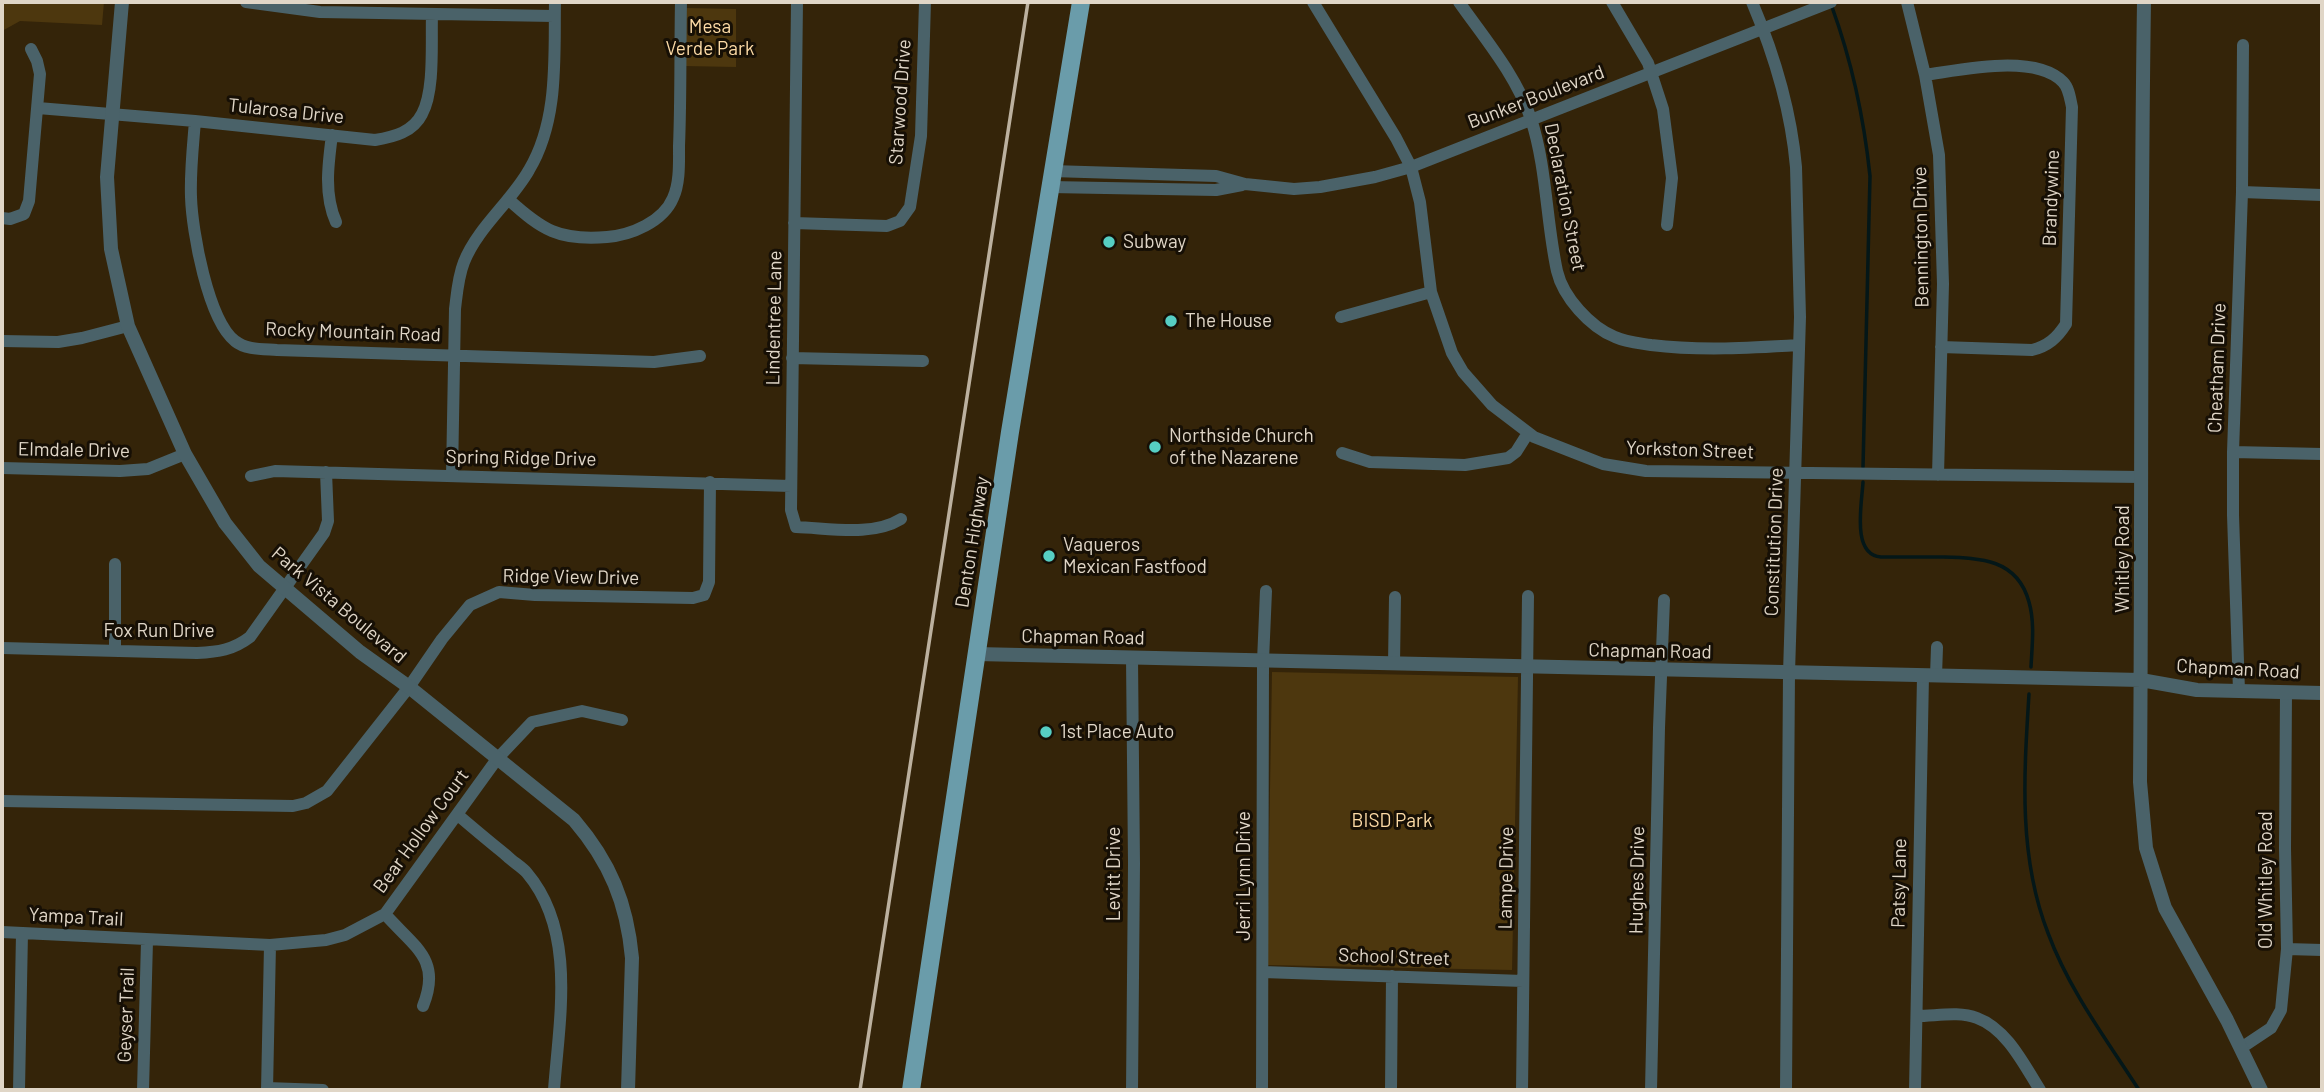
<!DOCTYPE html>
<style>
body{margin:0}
#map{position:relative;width:2324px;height:1092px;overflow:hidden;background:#342409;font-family:Barlow,sans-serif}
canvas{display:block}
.frame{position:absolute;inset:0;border:4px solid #e0d6c7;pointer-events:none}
</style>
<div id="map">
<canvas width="2324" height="1092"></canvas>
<div class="frame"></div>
</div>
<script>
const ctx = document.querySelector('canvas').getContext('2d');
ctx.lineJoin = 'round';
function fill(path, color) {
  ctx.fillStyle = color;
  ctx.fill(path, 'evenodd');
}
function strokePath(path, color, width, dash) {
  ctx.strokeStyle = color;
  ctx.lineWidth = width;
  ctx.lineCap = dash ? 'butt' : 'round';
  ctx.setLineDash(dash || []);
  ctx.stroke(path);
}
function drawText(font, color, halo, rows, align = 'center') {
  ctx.font = font + ' Barlow,sans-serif';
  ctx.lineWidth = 6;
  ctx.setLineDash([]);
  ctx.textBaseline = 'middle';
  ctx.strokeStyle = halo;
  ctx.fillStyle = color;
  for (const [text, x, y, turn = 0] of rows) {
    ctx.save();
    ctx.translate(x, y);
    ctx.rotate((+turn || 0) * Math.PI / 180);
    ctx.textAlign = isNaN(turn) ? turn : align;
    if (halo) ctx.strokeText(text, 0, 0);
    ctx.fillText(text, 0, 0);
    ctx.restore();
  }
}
fill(new Path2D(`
 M2 2H104L102 25 20 21 2 31Z
 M685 8 736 9V67L684 66Z
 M1272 672 1518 677 1512 970 1267 965Z`), '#4d370e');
strokePath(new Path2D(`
 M1832 7C1852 62 1864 119 1870 176L1863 467
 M1863 482C1862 503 1851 555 1881 557 1901 557 1921 557 1941 557 1979 558 2017 558 2029 602 2035 623 2032 646 2031 667
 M2029 694C2024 774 2018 856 2048 933 2069 990 2106 1039 2139 1090`), '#041718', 3.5);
strokePath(new Path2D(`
 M246 2 320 12 554 16
 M797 2 791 510 796 527C829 528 872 537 901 519
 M1313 2 1396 138 1411 167 1420 202 1431 292 1452 353 1463 372 1492 405 1534 437 1603 464 1646 471 2142 477
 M1459 2C1485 39 1516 75 1531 119 1547 168 1546 221 1557 271 1563 297 1590 327 1615 337 1626 342 1639 343 1651 345 1700 351 1750 348 1799 345
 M1612 2 1648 63 1663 109 1672 178 1667 225
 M1752 2C1774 54 1791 110 1796 167L1800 317 1789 673 1786 1090
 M1907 2 1925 75 1939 155 1943 284 1938 475
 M1925 75C1961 70 2035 53 2063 82 2069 88 2070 98 2072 107L2066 324C2057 338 2048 346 2032 350L1941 347
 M38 108 195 121 375 140C394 137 413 132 422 114 435 90 431 42 432 15
 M195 121C193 146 190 172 191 197 192 231 208 320 235 341 246 350 263 349 277 350L654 362 700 356
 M332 135C328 165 324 195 336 222
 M1052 171 1216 176 1245 184 1294 189 1320 187 1375 177 1411 167 1831 2
 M1050 187 1216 190 1242 185
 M2242 192 2322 195
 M508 199C542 230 559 241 607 237 631 235 663 222 673 198 680 183 679 162 679 146 681 98 680 50 681 2
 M2 218 10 219 24 214 29 201 40 74 37 61 31 49
 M794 223 887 226 900 221 910 207 921 136 925 2
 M1341 317 1431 292
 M2 341 58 342 82 338 128 326
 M792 358 923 361
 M2233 452 2322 454
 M1342 453 1370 462 1465 465 1508 458 1516 452 1528 433
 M2 468 120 471 148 469 185 454
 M251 476 275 471 791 486
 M452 476 455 309C457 293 458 277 464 262 478 227 511 202 529 170 559 120 554 57 555 2
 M2 648 197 653C218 652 233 650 250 637L324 533 328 521 326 472
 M115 651V564
 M1132 658 1134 864 1132 1090
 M1394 664 1395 597
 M1936 676 1937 647
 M2239 691 2233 515V452L2242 192 2243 45
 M2 801 293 806 306 803 327 791 409 687 442 639 470 605 499 592 535 595 693 598 704 595 709 582 710 482
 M458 815C474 829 490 842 507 856 513 862 522 867 527 873 577 932 559 1020 554 1090
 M385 914C414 947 442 959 423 1006
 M2 932 270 945 326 940 345 935 385 914 497 759 532 722 582 711 622 720
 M2287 949 2322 950
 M1263 972 1523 981
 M1917 1016C1936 1016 1959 1011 1977 1018 2007 1029 2024 1065 2040 1090
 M2241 1048 2271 1028 2281 1010 2287 949 2285 848 2286 692
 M267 1088 323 1090
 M19 1090 22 933
 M143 1090 147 941
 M267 1090 270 945
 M1262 1090 1263 661 1266 591
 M1391 1090 1392 976
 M1522 1090 1528 596
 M1651 1090 1659 728 1664 600
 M1915 1090 1923 676`), '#4a6269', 12);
strokePath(new Path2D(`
 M122 2 107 177 111 249 128 326 185 454 225 523 259 566 360 652 409 687 574 820C610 862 627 903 632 958L628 1090
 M2144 2C2140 262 2142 522 2140 782L2146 848 2165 908 2227 1020 2261 1090
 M976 654 2141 680 2197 690 2322 693`), '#4a6269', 14);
strokePath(new Path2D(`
 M911 1090 1010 432 1081 2`), '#6a9caa', 18);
strokePath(new Path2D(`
 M860 1090 1028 2`), '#bcb19f', 3.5);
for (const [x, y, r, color] of [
 [1109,242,7,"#56cec3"],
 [1171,321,7,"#56cec3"],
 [1155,447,7,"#56cec3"],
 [1049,556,7,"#56cec3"],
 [1046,732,7,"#56cec3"]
]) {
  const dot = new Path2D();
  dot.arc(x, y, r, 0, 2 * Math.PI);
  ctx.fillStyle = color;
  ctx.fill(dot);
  strokePath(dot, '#160f05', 2.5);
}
drawText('19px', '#fddba6', '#160f05', [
 ["Mesa",710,27],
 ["Verde Park",710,49],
 ["BISD Park",1392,821]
]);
drawText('19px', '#e0d6c7', '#160f05', [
 ["Bunker Boulevard",1536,97,-21],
 ["Starwood Drive",900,102,-86],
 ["Tularosa Drive",286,111,6],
 ["Declaration Street",1565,197,79],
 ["Brandywine",2051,198,-88],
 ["Bennington Drive",1921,237,-91],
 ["Lindentree Lane",774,318,-89],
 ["Rocky Mountain Road",353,332,2],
 ["Cheatham Drive",2217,368,-88],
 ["Elmdale Drive",74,450,1],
 ["Yorkston Street",1690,450,2],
 ["Spring Ridge Drive",521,458,1],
 ["Denton Highway",972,542,-81],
 ["Constitution Drive",1774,542,-88],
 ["Whitley Road",2123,559,-90],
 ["Ridge View Drive",571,577,1],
 ["Park Vista Boulevard",339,605,40],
 ["Fox Run Drive",159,631],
 ["Chapman Road",1083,637,1],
 ["Chapman Road",1650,651,1],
 ["Chapman Road",2238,669,3],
 ["Bear Hollow Court",421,831,-54],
 ["Levitt Drive",1114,874,-90],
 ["Jerri Lynn Drive",1244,876,-90],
 ["Lampe Drive",1506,878,-89],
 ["Hughes Drive",1637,880,-89],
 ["Old Whitley Road",2266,880,-90],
 ["Patsy Lane",1899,883,-89],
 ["Yampa Trail",76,917,3],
 ["School Street",1394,957,2],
 ["Geyser Trail",126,1015,-88]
]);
drawText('19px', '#e0d6c7', '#160f05', [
 ["Subway",1123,242],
 ["The House",1185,321],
 ["Northside Church",1169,436],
 ["of the Nazarene",1169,458],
 ["Vaqueros",1063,545],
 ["Mexican Fastfood",1063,567],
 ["1st Place Auto",1060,732]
], 'left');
</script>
